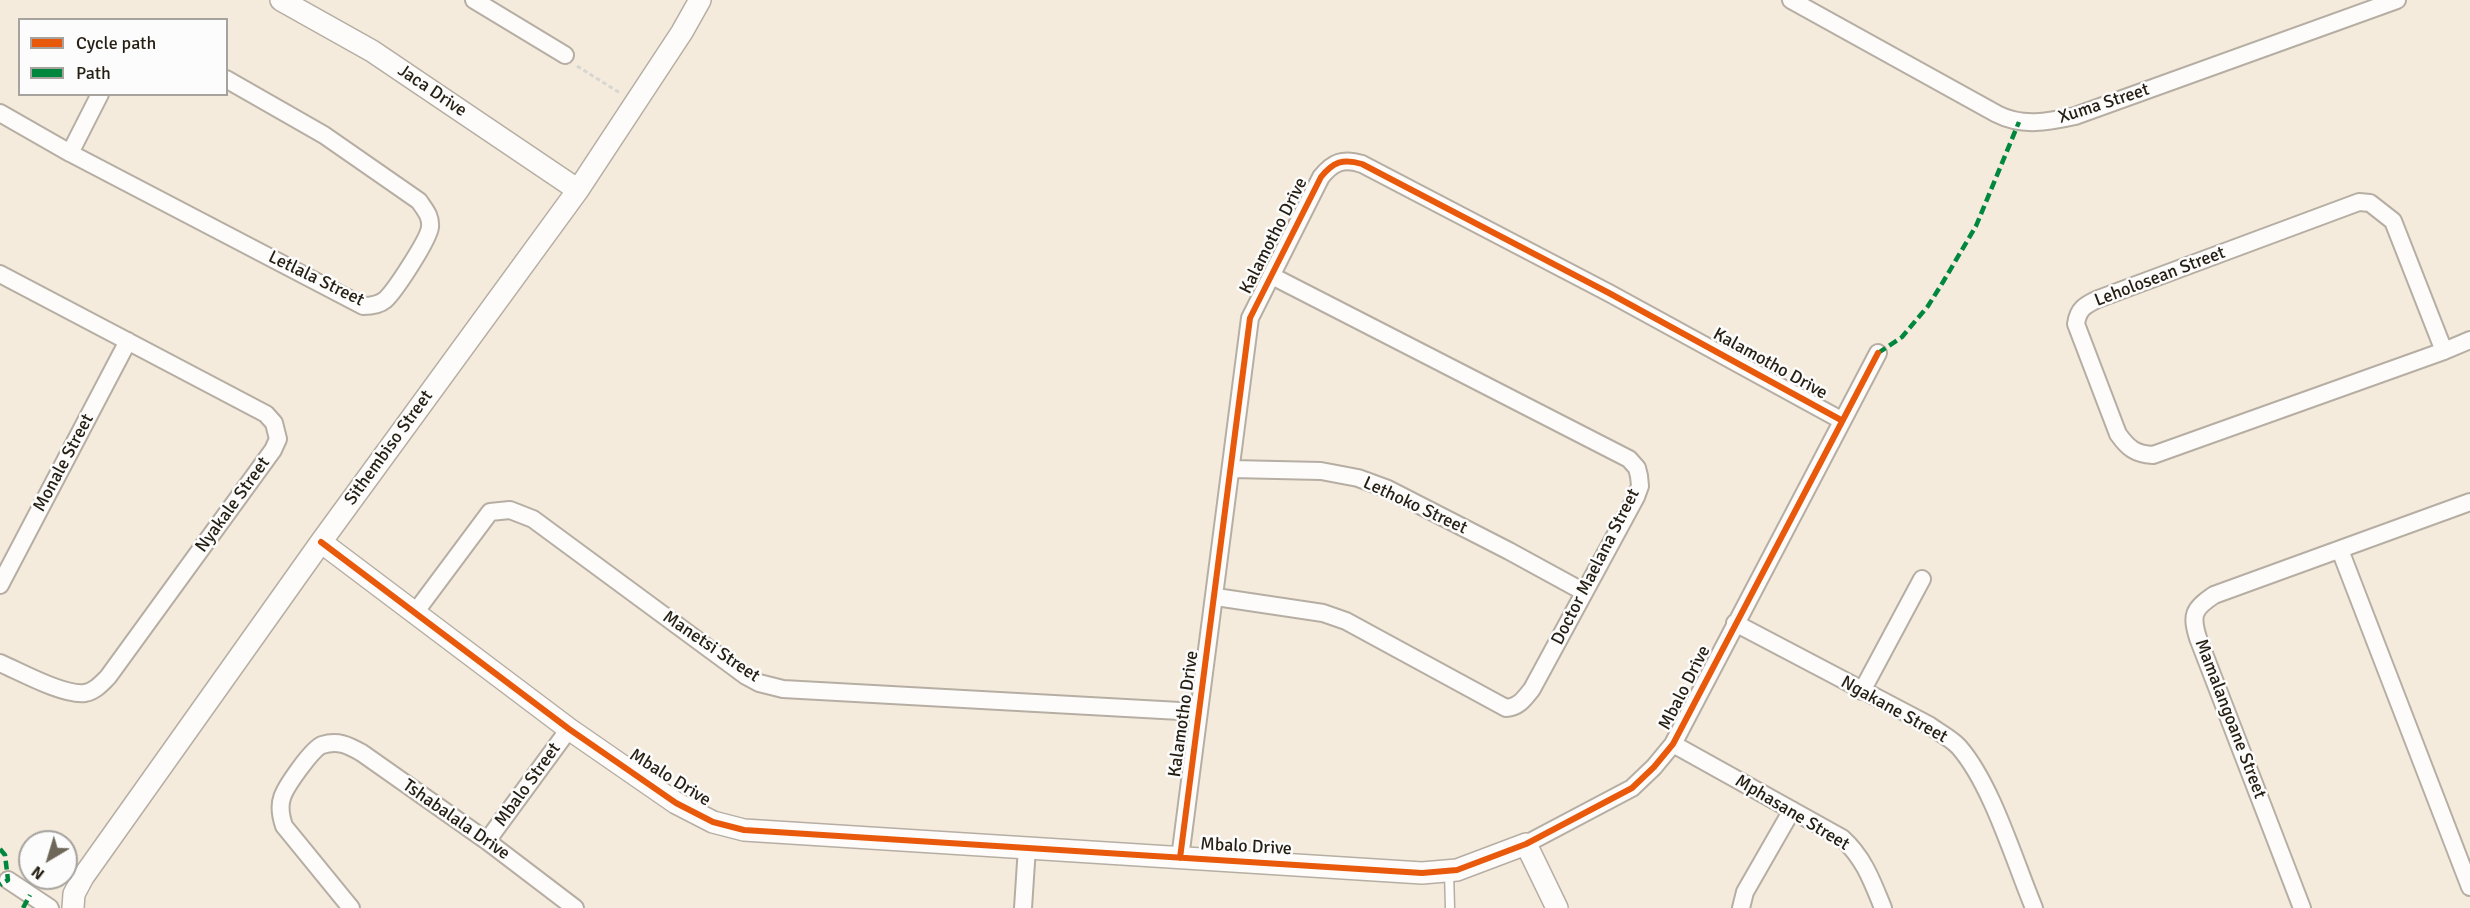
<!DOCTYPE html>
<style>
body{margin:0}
#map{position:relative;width:2470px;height:908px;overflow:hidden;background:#f4ebdd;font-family:Signika,sans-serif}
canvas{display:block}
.legend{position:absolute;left:18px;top:18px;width:210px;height:78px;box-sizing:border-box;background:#fcfcfc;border:2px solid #a6a39e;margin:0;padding:8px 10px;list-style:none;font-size:18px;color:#251e12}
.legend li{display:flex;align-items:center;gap:12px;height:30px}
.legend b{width:30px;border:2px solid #a6a39e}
.north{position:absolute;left:18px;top:830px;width:60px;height:60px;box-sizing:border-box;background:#fcfcfc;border:2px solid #a6a39e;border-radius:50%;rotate:218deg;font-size:16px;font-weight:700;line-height:24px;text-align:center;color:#251e12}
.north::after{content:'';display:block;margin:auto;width:21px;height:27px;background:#6d6659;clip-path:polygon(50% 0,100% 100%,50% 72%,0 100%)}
</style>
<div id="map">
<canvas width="2470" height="908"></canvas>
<ul class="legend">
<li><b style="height:8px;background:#e8590c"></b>Cycle path</li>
<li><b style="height:8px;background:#00873e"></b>Path</li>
</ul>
<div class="north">N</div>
</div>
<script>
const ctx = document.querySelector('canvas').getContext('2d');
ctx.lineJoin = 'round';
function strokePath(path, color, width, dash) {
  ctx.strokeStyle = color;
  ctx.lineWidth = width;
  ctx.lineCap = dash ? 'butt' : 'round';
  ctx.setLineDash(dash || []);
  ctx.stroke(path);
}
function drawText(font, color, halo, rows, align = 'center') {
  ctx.font = font + ' Signika,sans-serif';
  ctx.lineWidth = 5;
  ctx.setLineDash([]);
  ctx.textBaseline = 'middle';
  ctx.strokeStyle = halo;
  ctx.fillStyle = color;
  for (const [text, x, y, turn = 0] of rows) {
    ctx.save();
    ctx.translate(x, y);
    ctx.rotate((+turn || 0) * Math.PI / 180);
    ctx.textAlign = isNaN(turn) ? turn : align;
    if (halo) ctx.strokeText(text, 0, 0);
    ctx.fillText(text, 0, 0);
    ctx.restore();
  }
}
const service = new Path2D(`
 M1449 871 1450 908`);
const minor = new Path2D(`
 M474 0 565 55
 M1791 0 1997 114C2022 127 2048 122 2075 116L2397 0
 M0 113 70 153 363 306C370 306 379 305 385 300 395 291 429 239 430 227 431 216 425 210 419 201L324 135 226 79
 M70 153 100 94
 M0 274 266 414 274 423 278 439 273 450 108 677C101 684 95 691 85 693 64 696 21 672 0 663
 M2444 351 2393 221 2370 203 2359 202 2098 299C2085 305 2078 309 2076 324L2118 434C2128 448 2135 454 2153 455L2444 351 2470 340
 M1232 469 1321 471 1358 478 1388 489 1509 551 1584 592
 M2340 550 2470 887
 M0 585 128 341
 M1216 597 1323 613 1346 621 1506 708C1519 707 1524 699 1532 689L1636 497 1640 486 1639 476 1637 468 1629 459 1272 276
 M414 614 490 512 510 510 533 519 746 676 759 683 783 689 1198 712
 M1735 623 1929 725C1938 732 1951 738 1959 747 1992 785 2014 860 2034 908
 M1862 691 1922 579
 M1673 744 1842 838C1864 858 1872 881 1883 908
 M487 841 569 729
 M1526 844 1632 788 1654 767 1673 744 1878 353
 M1180 858 1250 318 1321 177C1333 162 1343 158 1362 164L1609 293 1841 420
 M8 880 50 908
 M351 908 284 826C281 817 279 807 282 798 285 787 312 749 322 745 338 740 348 745 362 753L487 841 575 908
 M1023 908 1027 847
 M1741 908 1745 892 1792 810
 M2302 908 2198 638C2191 615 2193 609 2214 595L2470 502`);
const tertiary = new Path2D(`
 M281 0 372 51 578 190
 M321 542 569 729 676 803 713 822 744 830 1422 873 1457 870 1526 844 1557 908
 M73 908 74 894 83 877 321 542 578 190 682 32 700 0`);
strokePath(service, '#b6aea3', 11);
strokePath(minor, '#b6aea3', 20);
strokePath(tertiary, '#b6aea3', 24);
strokePath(new Path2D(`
 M577 66 620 93`), '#d8d6d1', 3, [4.5, 3]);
strokePath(service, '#fdfcfa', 8);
strokePath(minor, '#fdfcfa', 16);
strokePath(tertiary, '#fdfcfa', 21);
strokePath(new Path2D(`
 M1878 353 1902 337 1928 306 1943 282 1976 226 2019 122
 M0 849 5 855 8 880 0 885
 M23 908 30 895`), '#00873e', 4.5, [9, 4.5]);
strokePath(new Path2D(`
 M321 542 569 729 676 803 713 822 744 830 1422 873 1457 870 1526 844 1632 788 1654 767 1673 744 1878 353
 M1180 858 1250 318 1321 177C1333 162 1343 158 1362 164L1609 293 1841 420`), '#e8590c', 6);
drawText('18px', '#251e12', '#fcfcfc', [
 ["Jaca Drive",432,91,34],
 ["Xuma Street",2104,104,-18],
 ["Kalamotho Drive",1274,236,-63],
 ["Leholosean Street",2160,277,-21],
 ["Letlala Street",316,279,26],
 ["Kalamotho Drive",1770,364,29],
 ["Sithembiso Street",389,448,-54],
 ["Monale Street",64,463,-62],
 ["Nyakale Street",233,505,-54],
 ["Lethoko Street",1415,506,25],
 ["Doctor Maelana Street",1596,567,-63],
 ["Manetsi Street",711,647,34],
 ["Mbalo Drive",1685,688,-63],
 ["Ngakane Street",1894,710,29],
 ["Kalamotho Drive",1184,714,-82],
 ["Mamalangoane Street",2230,719,69],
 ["Mbalo Drive",670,778,32],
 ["Mbalo Street",528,785,-54],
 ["Mphasane Street",1792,813,31],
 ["Tshabalala Drive",456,820,35],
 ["Mbalo Drive",1246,847,3]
]);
</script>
